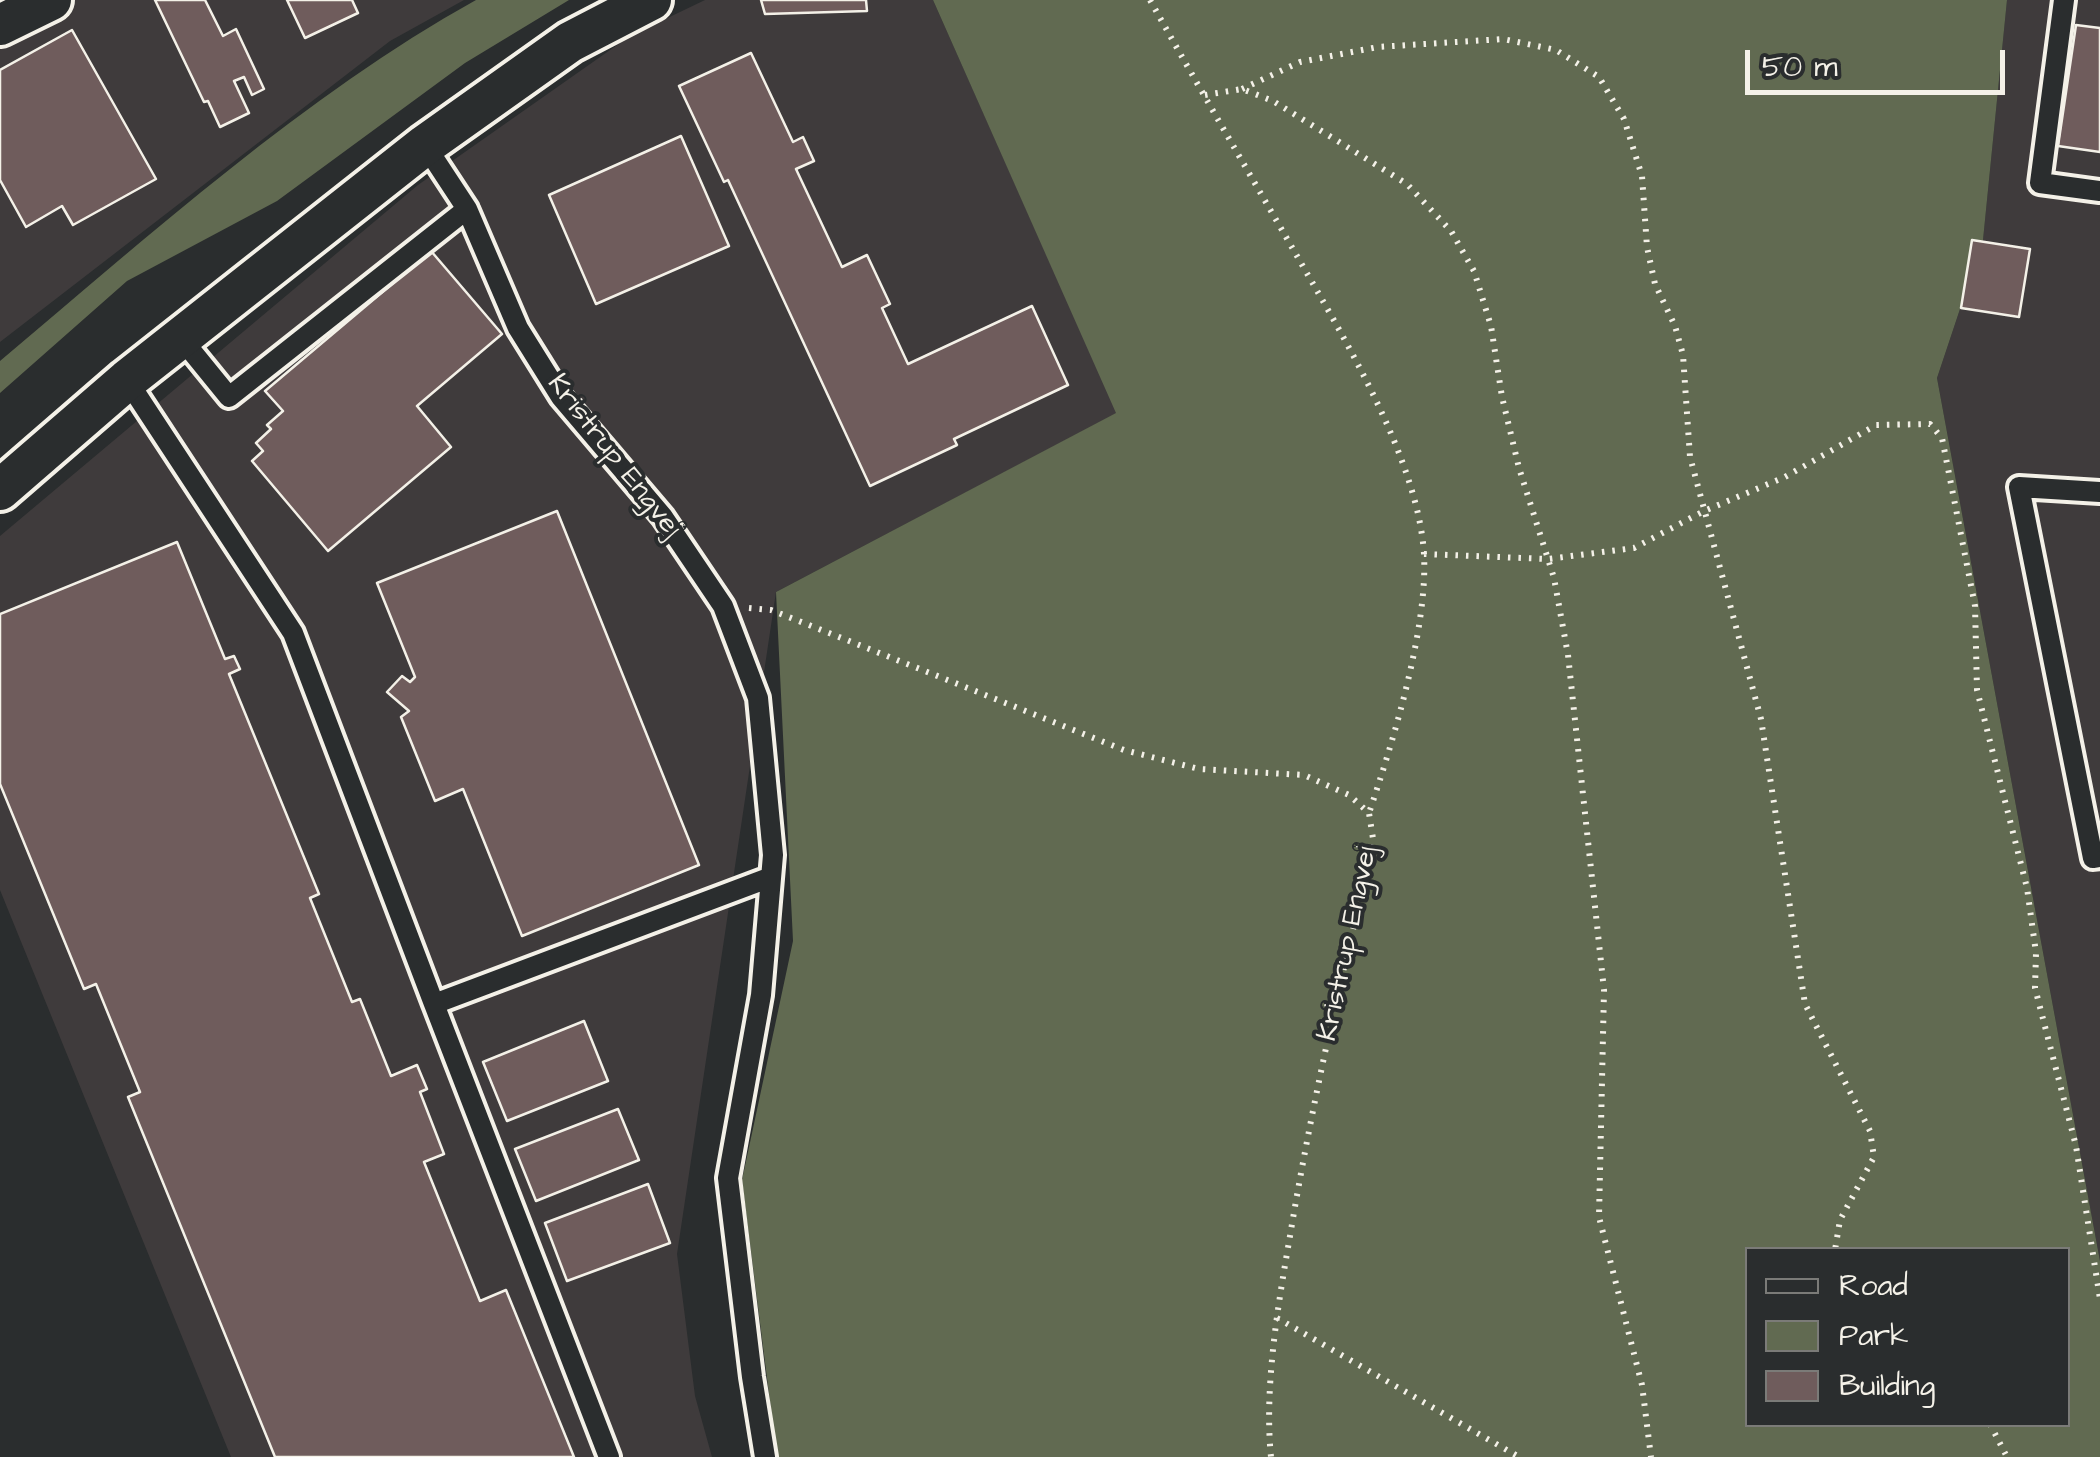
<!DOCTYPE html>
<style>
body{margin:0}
#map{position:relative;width:2100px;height:1457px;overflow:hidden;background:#2a2d2e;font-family:"Architects Daughter",sans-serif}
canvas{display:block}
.legend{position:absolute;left:1745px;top:1247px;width:325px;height:180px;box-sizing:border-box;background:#2a2d2e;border:2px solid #7b7b78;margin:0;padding:12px 18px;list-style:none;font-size:30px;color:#f4f1e8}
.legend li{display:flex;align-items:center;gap:20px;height:50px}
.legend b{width:50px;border:2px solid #7b7b78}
.scale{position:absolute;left:1745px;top:50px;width:260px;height:45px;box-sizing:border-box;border:5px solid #f4f1e8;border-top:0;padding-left:12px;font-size:30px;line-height:35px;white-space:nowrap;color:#f4f1e8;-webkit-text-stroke:8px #2a2d2e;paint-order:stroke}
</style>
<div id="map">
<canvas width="2100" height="1457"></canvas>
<ul class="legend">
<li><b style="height:12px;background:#2a2d2e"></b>Road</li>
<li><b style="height:28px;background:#616a51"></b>Park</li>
<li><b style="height:28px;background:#6f5c5c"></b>Building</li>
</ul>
<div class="scale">50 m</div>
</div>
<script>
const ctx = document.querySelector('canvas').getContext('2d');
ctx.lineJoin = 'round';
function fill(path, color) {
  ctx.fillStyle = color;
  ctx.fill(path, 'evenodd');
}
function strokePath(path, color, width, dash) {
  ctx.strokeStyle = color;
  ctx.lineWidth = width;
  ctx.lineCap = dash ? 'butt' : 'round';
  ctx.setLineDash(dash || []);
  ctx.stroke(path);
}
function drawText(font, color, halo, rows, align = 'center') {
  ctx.font = font + ' "Architects Daughter",sans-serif';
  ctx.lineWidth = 8;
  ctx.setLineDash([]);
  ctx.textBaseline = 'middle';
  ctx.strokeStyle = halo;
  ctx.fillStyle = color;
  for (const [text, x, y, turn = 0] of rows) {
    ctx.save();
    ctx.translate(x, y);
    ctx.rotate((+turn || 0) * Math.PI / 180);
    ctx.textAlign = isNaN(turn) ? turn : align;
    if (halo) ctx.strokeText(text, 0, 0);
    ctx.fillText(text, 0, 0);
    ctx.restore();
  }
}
fill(new Path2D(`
 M0 0H464L390 41 0 342Z
 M705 0H933L1117 413 776 592 677 1254 695 1396 712 1457H231L0 890V536L418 185 630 36Z
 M2007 0H2100V1261L1937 378 1983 240Z`), '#3f3b3c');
fill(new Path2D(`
 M476 0H569L465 63 277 201 127 281 0 393V361C150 235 305 95 476 0Z
 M933 0H2007L1983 240 1937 378 2100 1261V1457H777L742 1180 793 941 776 592 1116 413ZM1748 1250H2068V1424H1748Z`), '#616a51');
const building = new Path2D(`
 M155 0H205L223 36 236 29 264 89 252 95 244 77 234 81 249 113 220 127 208 101 204 102Z
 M287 0H352L358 13 305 38Z
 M761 0H866L867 11 765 14Z
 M2076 25 2100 28V152L2058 146Z
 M72 30 156 179 73 225 62 206 26 227 0 180V70Z
 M751 53 793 142 803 137 814 161 796 169 842 267 867 255 890 304 882 308 908 364 1032 306 1068 385 954 439 957 445 870 486 728 180 724 182 679 86Z
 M681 136 729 246 596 304 549 195Z
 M1972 240 2030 249 2019 317 1961 308Z
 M431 251 502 334 417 406 451 447 328 551 252 461 263 451 256 443 271 429 267 425 283 411 265 391Z
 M557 511 699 865 522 936 463 789 435 801 401 717 409 711 387 692 402 676 410 682 415 677 377 583Z
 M177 542 225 659 234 656 240 669 229 674 319 894 310 898 352 1002 360 999 391 1076 417 1065 427 1089 420 1092 444 1154 424 1162 480 1301 506 1290 574 1457H275L128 1097 140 1092 96 984 84 989 0 784V614Z
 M584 1021 608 1081 507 1121 483 1062Z
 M618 1109 639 1160 536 1201 515 1149Z
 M648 1184 670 1243 567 1281 545 1223Z`);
fill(building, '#6f5c5c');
strokePath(building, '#f4f1e8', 2.5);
const lane = new Path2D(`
 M2064 0 2040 183 2100 191
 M425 145 467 209 518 328 561 397 663 517 723 606 758 698 773 855 761 995 728 1178 752 1377 765 1457
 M181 338 229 397 467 209
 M127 380 293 633 434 1004 771 877
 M2100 492 2019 487 2093 858 2100 857
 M434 1004 609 1457`);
const street = new Path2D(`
 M0 25 51 0
 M0 490 127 380 425 145 570 42 651 0`);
strokePath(lane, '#f4f1e8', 28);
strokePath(street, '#f4f1e8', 48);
strokePath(new Path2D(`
 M1150 0C1198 86 1248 171 1297 256 1344 338 1418 459 1424 554 1428 628 1393 742 1369 813
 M1242 89 1300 62 1378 47 1503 39 1556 50 1599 77 1624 119 1642 176 1647 247 1655 284 1675 326 1683 355 1690 457 1761 719 1805 1004 1870 1131 1874 1157 1840 1220 1835 1250
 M1205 95 1242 89 1273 101 1407 184 1451 231 1474 271 1491 326 1502 397 1519 468 1554 578 1568 655 1604 990 1599 1217 1642 1385 1651 1457
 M1424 554 1548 559 1634 548 1704 511 1785 477 1876 425 1930 424 1942 438 1975 606 1977 690 2027 888 2036 953 2035 988 2076 1146 2100 1299
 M749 608 771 610 1124 750 1199 769 1304 775 1349 795 1369 813 1374 845C1341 974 1312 1104 1290 1236 1278 1305 1264 1387 1271 1457
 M1277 1318 1519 1457
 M1990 1424 2007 1457`), '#f4f1e8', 6, [2.5, 8]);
strokePath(lane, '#2a2d2e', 20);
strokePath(street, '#2a2d2e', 40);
drawText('28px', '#f4f1e8', '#2a2d2e', [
 ["Kristrup Engvej",613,457,52],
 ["Kristrup Engvej",1349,944,-78]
]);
</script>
